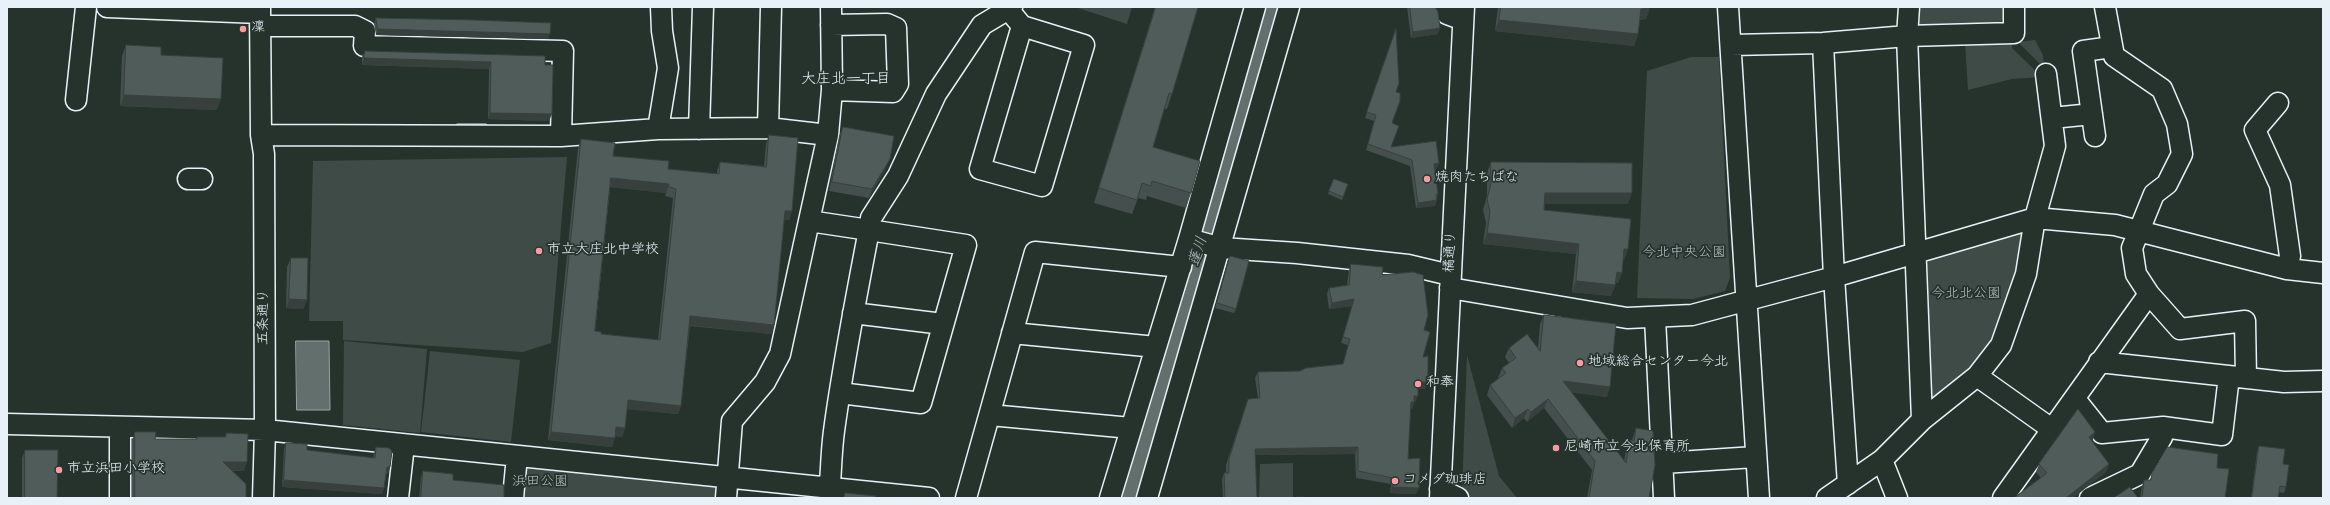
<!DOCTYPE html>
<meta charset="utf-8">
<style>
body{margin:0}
#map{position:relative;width:2330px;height:505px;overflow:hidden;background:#26332d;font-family:Dekko,sans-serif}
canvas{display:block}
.frame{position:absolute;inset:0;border:8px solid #e8f1f8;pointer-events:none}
</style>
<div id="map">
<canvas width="2330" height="505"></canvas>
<div class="frame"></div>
</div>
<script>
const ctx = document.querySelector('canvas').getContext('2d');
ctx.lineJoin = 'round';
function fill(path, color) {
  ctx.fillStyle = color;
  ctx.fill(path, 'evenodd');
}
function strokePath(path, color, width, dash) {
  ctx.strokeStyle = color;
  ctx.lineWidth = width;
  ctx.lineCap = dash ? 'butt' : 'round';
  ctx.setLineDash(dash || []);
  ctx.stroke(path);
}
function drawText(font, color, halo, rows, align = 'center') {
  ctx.font = font + ' Dekko,"Klee One",sans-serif';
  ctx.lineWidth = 3.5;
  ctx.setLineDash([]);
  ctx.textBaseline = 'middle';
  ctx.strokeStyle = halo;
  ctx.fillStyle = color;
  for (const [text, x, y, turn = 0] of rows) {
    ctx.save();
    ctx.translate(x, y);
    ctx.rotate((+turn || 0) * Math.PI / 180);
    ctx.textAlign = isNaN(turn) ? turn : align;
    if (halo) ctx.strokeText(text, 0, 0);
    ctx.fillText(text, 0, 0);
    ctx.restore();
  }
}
fill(new Path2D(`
 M1075 7H1132L1127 24Z
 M1916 7H2009V17L1999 23 1921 26 1916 21Z
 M2035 40 2043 55 2044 68 2018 42Z
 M2004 41 2012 44V48L2042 77 2012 79 1968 90 1965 42Z
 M1691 57H1719L1730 278 1725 291 1693 299 1637 298 1647 71Z
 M567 157 551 343 523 352 343 340V321H309L313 161Z
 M2025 231 2029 235 1995 345 1942 400 1928 395 1921 271 1931 259Z
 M344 341 427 349 420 433 343 425Z
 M430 351 520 360 511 442 421 432Z
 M1467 355 1499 476 1517 498H1468L1462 493Z
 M1293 463V498H1259L1260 464Z
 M525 467 717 485 716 498H522Z`), '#3e4b47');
const water = new Path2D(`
 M1264 7H1283L1141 498H1120Z
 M296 341H329L330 410H297Z`);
fill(water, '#636f6d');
strokePath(water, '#98a3a5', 1);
strokePath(new Path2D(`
 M458 126H485`), '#98a3a5', 5.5);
const minor = new Path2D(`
 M107 7 260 13
 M260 7 261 135 264 154 265 430 263 498
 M1442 7 1447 14 1463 20
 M1728 7 1759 498
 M1909 7 1907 36 1922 420
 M2105 7 2114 56 2162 89 2177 124 2182 154 2167 184 2154 194 2132 248 2136 274 2149 294 2180 329 2245 321 2246 378
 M1008 9 1022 26 1084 45 1042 186 980 169 1022 26
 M831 25 887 24 896 28 898 84 893 92 832 90
 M260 26H355L365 31 364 46 563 51 561 136
 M1823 43 1834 277 1848 484
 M1731 45 1823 43 1907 36 2014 33V7
 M76 100 86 7
 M2278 103 2255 130 2280 185 2290 256 2287 269
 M2052 118 2092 114
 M768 128 771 7
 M658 129 668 68 662 31 661 7
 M699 129 703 7
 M261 135 561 136 658 129 768 128 828 135 809 221 869 230 871 218 898 176 936 94 982 25 1012 7
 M828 135 832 90 831 7
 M2095 136 2083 51 2112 47
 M188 179H202
 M1189 239 1221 248 1297 253 1408 265 1450 275
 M1450 288 1627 318 1692 315 1834 277 2035 218 2055 146 2046 74
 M853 313 943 324
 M1655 318 1664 498
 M1012 333 1156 347
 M2099 362 2284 382 2323 381
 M1977 376 2053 430
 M2075 399 2102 433 2163 427 2222 435 2229 376
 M990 415 1131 428
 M7 424 265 430 929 498
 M120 427V498
 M1882 460 1897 498
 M1663 463 1755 457
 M1440 489 1458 498
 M398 498 404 445
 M513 498 517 456
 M726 498 732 421 765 382 780 354 809 221
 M829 498C831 476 831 453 834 431 843 364 856 297 869 230L966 245 921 403 840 393
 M966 498 1035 252 1181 267
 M1110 498 1189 239 1255 7
 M1147 498C1193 334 1243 171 1289 7
 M1440 498 1464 7
 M1827 498 1882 460 1922 420 1977 376 2001 345 2026 274 2035 218 2115 225 2287 269 2323 273
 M2003 498 2149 294
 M2090 498 2140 474 2162 437 2163 427`);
strokePath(minor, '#e8f1f8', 23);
strokePath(minor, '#26332d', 20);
fill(new Path2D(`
 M1155 7H1198L1172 94 1167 109 1164 108 1153 147 1191 193 1186 208 1147 196 1146 200 1138 198 1132 214 1094 203Z
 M1407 7H1435L1438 34 1411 38Z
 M1498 7H1650L1646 19 1639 20 1638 34 1634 46 1495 31Z
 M376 18 548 39 376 35 374 24Z
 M1396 29V92L1392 123 1391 147 1439 163 1436 169H1435L1438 194 1435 206 1416 208 1410 166 1366 150 1374 121 1365 118Z
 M126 45 161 55 217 110 120 106 122 56Z
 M365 51 545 65 549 121 488 119 489 69 362 65V57Z
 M843 127 886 168 869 198 829 191 839 136Z
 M769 135 792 211 789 220H784L774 325 771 334 690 326 681 406 678 414 627 409 625 428 622 437 615 436 612 447 548 440 578 148 581 139 613 156 668 169 717 174V171L720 162 764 166 766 144ZM610 187 666 193 665 196 673 198 658 340 601 334 595 331Z
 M1491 162 1628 204H1545L1544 210 1628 249 1624 260H1623L1622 273 1618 283H1616L1611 296 1572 292 1576 254 1483 244 1486 223 1483 210 1487 195V173Z
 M1334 179 1348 184 1342 200 1328 194Z
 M1230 256 1236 309 1234 313 1215 308Z
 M291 258 307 300 303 309 286 308 287 267Z
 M1351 264 1382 275 1424 330 1423 357 1428 382 1425 389 1418 388 1415 402H1414L1412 409H1410L1408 459 1416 494 1390 493 1391 484 1356 478 1355 454 1255 455 1257 498H1223L1222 479 1224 473H1226V465L1246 405 1258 398 1255 378 1258 372 1300 371 1343 364 1348 345 1341 343 1352 306 1329 309 1327 294 1329 288 1347 285 1349 270Z
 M1544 315 1607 397 1571 392 1624 461 1626 450 1630 440H1632L1636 428 1649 498H1587L1592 470 1544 408 1527 422 1524 418 1512 428 1487 395 1490 385 1499 378H1498L1502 368 1509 363 1505 357 1509 348H1538L1540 324Z
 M135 432 155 439H196L197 437H225L226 433 244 471H232L246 498H132V441Z
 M2093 440 2091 441 2109 464 2106 472 2073 498H2014L2041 478 2036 472 2039 464Z
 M286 443 307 450 373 458 374 453 376 447 388 474 386 473 384 488 382 494 282 487 284 449Z
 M2259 446 2283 464 2286 487 2284 493 2279 492 2278 498H2251L2257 452Z
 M25 450 57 498H22V458Z
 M2217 468 2225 498H2140L2142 486 2144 480H2150L2152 474Z
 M423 471 453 480 504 498H419L421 477Z`), '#454f4d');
fill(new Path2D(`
 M1650 8 1646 19 1637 20 1641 9Z
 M1499 20 1638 34 1634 46 1495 31Z
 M1440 28 1438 34 1411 38 1413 32Z
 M378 29 550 34 548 39 376 35Z
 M364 58 491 62 489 69 362 65Z
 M124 95 221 99 217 110 120 106Z
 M490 113 552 114 549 121 488 119Z
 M890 159 886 168 869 198 872 189Z
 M1439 163 1436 169 1432 170 1434 164Z
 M611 178 669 184 666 193 608 187Z
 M1545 193H1632L1628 204H1542Z
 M1437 200 1435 206 1416 208 1418 203Z
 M785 211H792L789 220H782Z
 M1487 233 1579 244 1576 254 1483 244Z
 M1624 249H1628L1624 260 1621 259Z
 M1617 272 1622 273 1618 283H1613Z
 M1576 281 1615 285 1611 296 1572 292Z
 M289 299 307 300 303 309 286 308Z
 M1354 299 1352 306 1329 309 1332 303Z
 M690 316 774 325 771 334 687 325Z
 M1563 381 1610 387 1607 397 1559 391Z
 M1418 382H1428L1425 389 1416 388Z
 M1414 396H1418L1415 402H1412Z
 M1548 399 1544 408 1527 422 1531 412Z
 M628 400 681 406 678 414 625 409Z
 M1411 402H1414L1412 409H1408Z
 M1528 409 1524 418 1512 428 1515 418Z
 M616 427 625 428 622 437 613 436Z
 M551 432 615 438 612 447 548 440Z
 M2095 432 2093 440 2086 445 2089 437Z
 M1358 447 1355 454 1252 455 1255 449Z
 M223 462H247L244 471 220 470Z
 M2109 464 2106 472 2073 498H2066Z
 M387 467H390L388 474 385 473Z
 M284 480 384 488 382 494 282 487Z
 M1392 487 1419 488 1416 494 1390 493Z`), '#38403e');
const building = new Path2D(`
 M1156 7H1198L1172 94 1169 93 1153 147 1200 161 1191 193 1152 181 1151 186 1142 183 1137 200 1099 188Z
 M1410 7H1435L1438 12 1440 28 1413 32Z
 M1501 7H1650V8L1641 9 1638 34 1499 20Z
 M376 18 475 20 551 23 550 34 378 29Z
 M1396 29 1399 83 1396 92 1400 93V101L1392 123 1399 126 1391 147 1436 141 1439 163 1434 164 1438 194H1436L1437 200 1418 203 1412 160 1368 144 1376 115 1367 112Z
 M126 45 161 47V55L223 58 221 99 124 95Z
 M365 51 545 56V65H553L552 114 490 113 491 62 364 58Z
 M843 127 894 136 890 159 872 189 832 182Z
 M769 135 798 138 792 211H785L774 325 690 316 681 406 628 400 625 428 616 427 615 438 551 432 581 139 615 143 613 156 669 161 668 169 719 174 720 162 766 167ZM611 178 669 184V187L676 189 660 340 601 334V332L595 331Z
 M1491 162 1632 163V193H1545L1544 210 1631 219 1628 249H1624L1622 273 1617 272 1615 285 1576 281 1579 244 1487 233 1490 212 1487 199 1491 184Z
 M1334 179 1348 184 1343 197 1329 191Z
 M1230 256 1249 261 1236 309 1217 303Z
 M291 258H308L307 300 289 299Z
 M1351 264 1383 267 1382 275 1413 272 1423 275 1428 315 1424 330 1430 332 1423 357 1428 356V382H1418V396H1414V402H1411L1408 459 1420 458 1419 488 1392 487 1393 478 1358 471V447L1255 449 1257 498H1225L1224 473H1229V459L1248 399 1260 398 1258 372 1300 371 1306 368 1343 364 1350 339 1343 337 1354 299 1332 303 1329 288 1349 285Z
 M1544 315 1616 324 1610 387 1563 381 1626 463 1630 440 1634 441 1636 428 1653 431 1655 465 1649 498H1589L1595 461 1548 399 1531 412 1528 409 1515 418 1490 385 1506 373 1502 368 1516 358 1509 348 1527 334 1540 351Z
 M2078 409 2095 432 2089 437 2109 464 2066 498H2014L2047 473 2039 464Z
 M135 432H156L155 439H197V437H226V433L248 434 247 462H223L246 484V498H135Z
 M286 443 307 444V450L375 458 376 447 389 448 392 451 390 467H387L384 488 284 480Z
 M2259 446 2285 449 2283 464 2289 465 2286 487 2280 486 2278 498H2252Z
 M2168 447 2218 454 2217 468 2229 469 2225 498H2142L2144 480H2151L2152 474Z
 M25 450H58L57 498H25Z
 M423 471 453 474V480L504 485V498H421Z
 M2130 487 2138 498H2114Z
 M845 493 876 496 875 498H844Z
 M1297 497 1334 498H1297Z`);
fill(building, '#505c59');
strokePath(building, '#38403e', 1);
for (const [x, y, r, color] of [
 [243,29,4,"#ff9aa2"],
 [1427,179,4,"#ff9aa2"],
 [539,251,4,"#ff9aa2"],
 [1580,363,4,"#ff9aa2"],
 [1418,384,4,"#ff9aa2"],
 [1556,448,4,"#ff9aa2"],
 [59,470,4,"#ff9aa2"],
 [1395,481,4,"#ff9aa2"]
]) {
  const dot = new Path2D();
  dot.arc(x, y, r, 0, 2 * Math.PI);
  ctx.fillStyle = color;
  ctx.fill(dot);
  strokePath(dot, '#26332d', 1.5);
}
drawText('14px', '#e8f1f8', '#26332d', [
 ["凜",251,29],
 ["焼肉たちばな",1435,179],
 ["市立大庄北中学校",547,251],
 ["地域総合センター今北",1588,363],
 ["和奉",1426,384],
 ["尼崎市立今北保育所",1564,448],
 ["市立浜田小学校",67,470],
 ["コメダ珈琲店",1403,481]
], 'left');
drawText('14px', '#e8f1f8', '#26332d', [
 ["橘通り",1452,252,-87],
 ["五条通り",265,317,-90]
]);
drawText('14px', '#b5bfc3', '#26332d', [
 ["今北中央公園",1684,254],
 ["今北北公園",1966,295],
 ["浜田公園",540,483]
]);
drawText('15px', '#e8f1f8', '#26332d', [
 ["大庄北一丁目",846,81]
]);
drawText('italic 15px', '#b3bdc0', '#26332d', [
 ["蓬川",1200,252,-73]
]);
</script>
